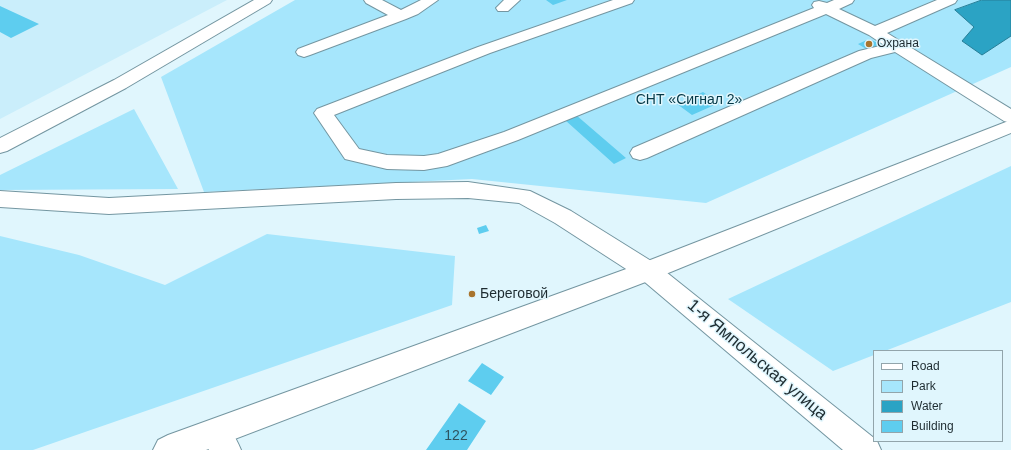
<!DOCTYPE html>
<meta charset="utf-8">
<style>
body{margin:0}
#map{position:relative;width:1011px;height:450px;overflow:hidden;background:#e0f6fd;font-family:Helvetica,sans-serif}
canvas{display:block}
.legend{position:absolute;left:873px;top:350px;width:130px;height:92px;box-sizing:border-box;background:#e0f6fd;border:1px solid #92a5ab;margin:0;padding:5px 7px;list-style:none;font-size:12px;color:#1e2c31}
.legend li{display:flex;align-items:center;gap:8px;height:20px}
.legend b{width:20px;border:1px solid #92a5ab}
</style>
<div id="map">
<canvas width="1011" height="450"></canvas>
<ul class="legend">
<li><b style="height:5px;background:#fff"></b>Road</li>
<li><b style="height:11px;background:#a6e6fc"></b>Park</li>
<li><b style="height:11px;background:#2ba3c4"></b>Water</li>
<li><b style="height:11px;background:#5ecdef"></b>Building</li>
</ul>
</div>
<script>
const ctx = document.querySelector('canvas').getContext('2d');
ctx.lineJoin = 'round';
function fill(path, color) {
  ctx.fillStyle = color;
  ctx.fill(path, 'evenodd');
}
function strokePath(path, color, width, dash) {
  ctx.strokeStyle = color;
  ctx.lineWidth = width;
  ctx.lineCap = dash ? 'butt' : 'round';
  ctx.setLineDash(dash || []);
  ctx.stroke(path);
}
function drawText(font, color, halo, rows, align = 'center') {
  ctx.font = font + ' Helvetica,sans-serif';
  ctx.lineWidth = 3;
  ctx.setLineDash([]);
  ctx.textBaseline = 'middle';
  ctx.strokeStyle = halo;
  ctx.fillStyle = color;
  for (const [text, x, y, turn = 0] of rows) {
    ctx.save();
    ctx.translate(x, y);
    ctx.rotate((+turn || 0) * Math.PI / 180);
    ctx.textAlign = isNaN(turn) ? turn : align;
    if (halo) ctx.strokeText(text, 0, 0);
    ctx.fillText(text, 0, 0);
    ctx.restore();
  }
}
fill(new Path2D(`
 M0 0H227L0 119Z`), '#caeefb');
fill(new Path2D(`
 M295 0H1011V67L706 203 472 179 204 192 161 77Z
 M134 109 178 189 0 190V175Z
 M1011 166V302L885 351H874V355L833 371 728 299Z
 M267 234 455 256 452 305 33 450H0V236L79 255 165 285Z`), '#a6e6fc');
const water = new Path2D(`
 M982 0H1011V36L982 55 962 41 974 27 955 10Z`);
fill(water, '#2ba3c4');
strokePath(water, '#277f98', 1);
fill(new Path2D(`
 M546 0H567L553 5Z
 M0 6 39 24 11 38 0 32Z
 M869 39 880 44 868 50 858 44Z
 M703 92 719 103 692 115 677 104Z
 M576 115 626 158 614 164 565 120Z
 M486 225 489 231 479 234 477 228Z
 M482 363 504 377 491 395 468 381Z
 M459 403 486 421 467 450H426Z`), '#5ecdef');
const minor = new Path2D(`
 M254 0H272L270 3 126 88 7 151 0 153V138L114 80Z
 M364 0H382L401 10 421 0H438L418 14 406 19 310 55 304 57 298 55 296 52 298 49 388 15 366 3Z
 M504 0H520L508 11H498L496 8Z
 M613 0H634L632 3 490 53 334 115 359 149 387 155 424 156 438 154 504 132 814 8 812 5 814 2 819 1 827 3 834 0H854L852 3 839 9 875 26 937 0H957L955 3 887 33 1011 109V123L1004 121 895 52 871 58 647 158 640 160 633 158 630 153 633 148 859 51 884 45 869 35 826 14 518 140 447 166 424 170 387 169 345 159 314 113 317 109 478 47Z
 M468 182 530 191 571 211 656 264 874 438V441H877L881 450H843L640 278 555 223 519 203 468 198 396 199 109 214 0 207V191L109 198 396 183Z
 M215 419C229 424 235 436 241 450H209L201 433 205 423Z`);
const major = new Path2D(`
 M1011 120V133L656 278 206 450H153L158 440 168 435 640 264Z`);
strokePath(minor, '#7496a1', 2);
strokePath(major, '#7496a1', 2);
fill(minor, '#fff');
fill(major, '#fff');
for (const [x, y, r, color] of [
 [869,44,4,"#a8742d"],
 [472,294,4,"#a8742d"]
]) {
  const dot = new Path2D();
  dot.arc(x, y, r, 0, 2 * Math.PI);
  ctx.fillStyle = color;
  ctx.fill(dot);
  strokePath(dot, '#e0f6fd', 1.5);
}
drawText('12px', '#1e2c31', '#e0f6fd', [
 ["Охрана",877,44]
], 'left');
drawText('14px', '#043947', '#e0f6fd', [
 ["СНТ «Сигнал 2»",689,100]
]);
drawText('14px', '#1e2c31', '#e0f6fd', [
 ["Береговой",480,294]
], 'left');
drawText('14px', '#2e5460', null, [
 ["122",456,436]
]);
drawText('17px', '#1e2c31', '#e0f6fd', [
 ["1-я Ямпольская улица",757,360,40]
]);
</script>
